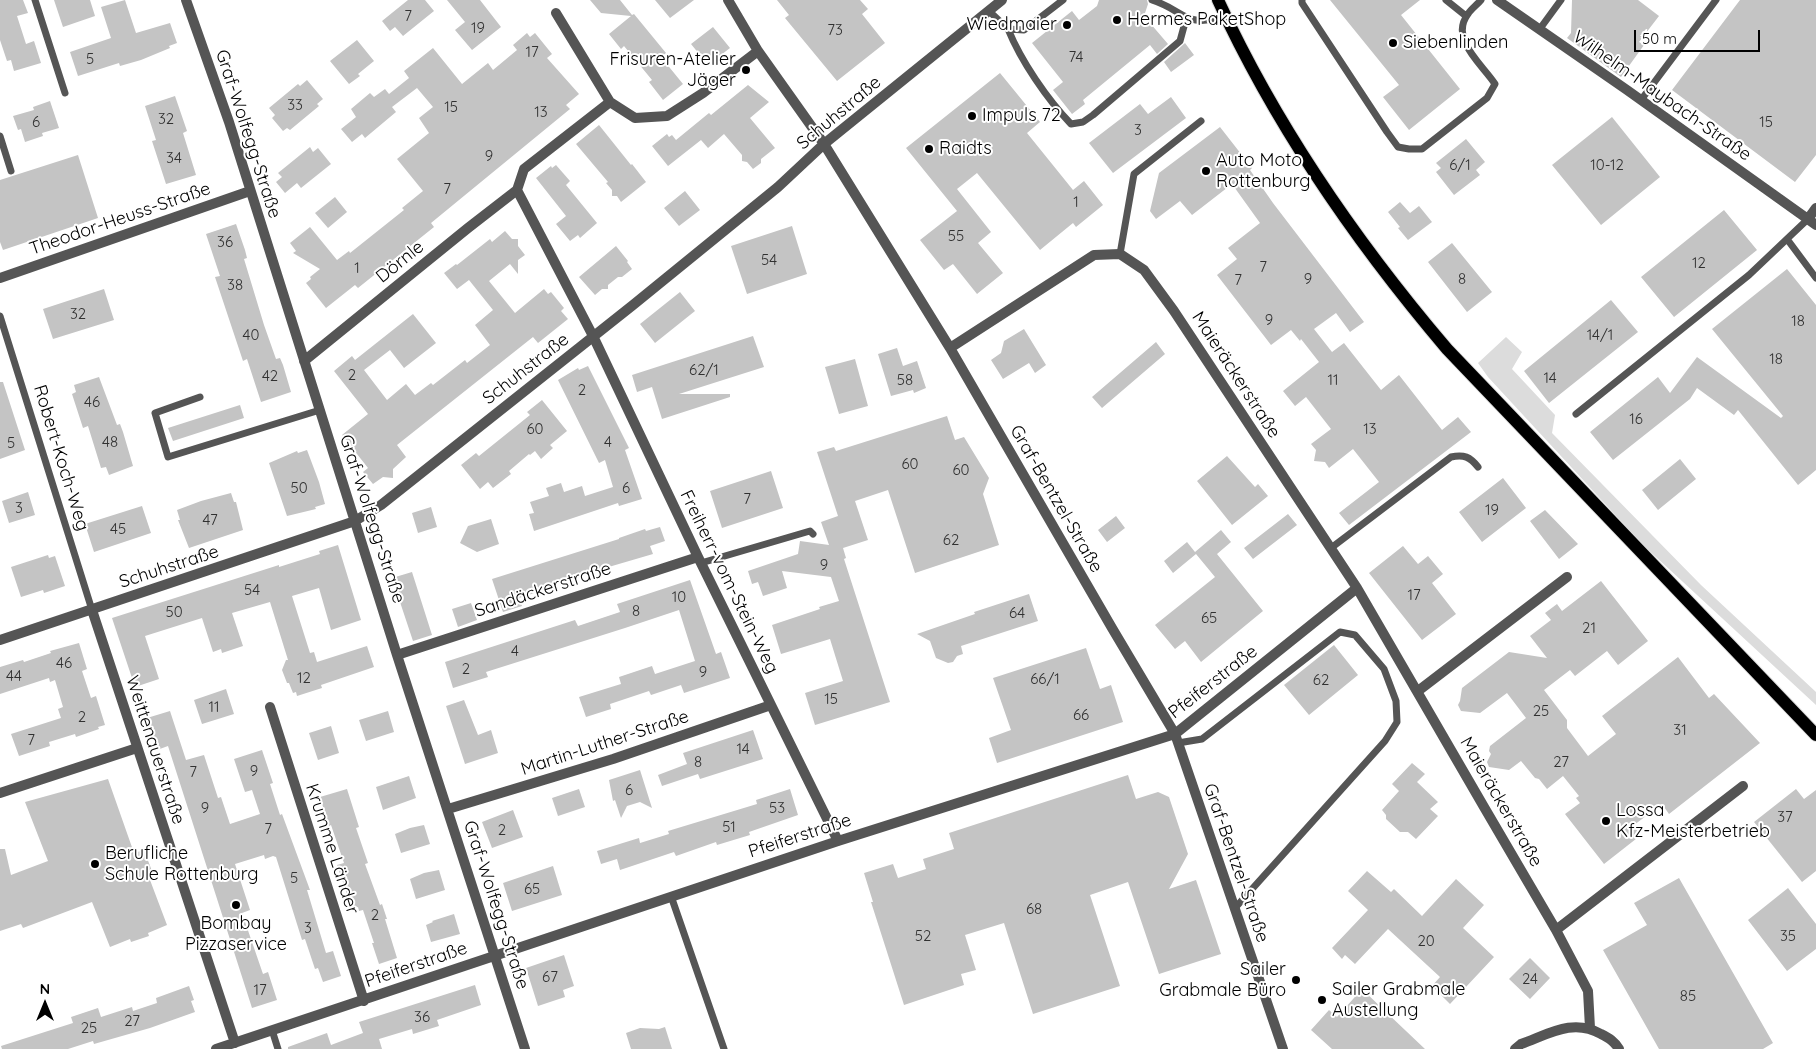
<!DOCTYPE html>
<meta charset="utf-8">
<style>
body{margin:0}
#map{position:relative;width:1816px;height:1049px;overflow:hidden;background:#fff;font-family:Quicksand,sans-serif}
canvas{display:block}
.north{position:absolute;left:20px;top:979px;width:50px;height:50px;-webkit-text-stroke:4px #fff;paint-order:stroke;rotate:0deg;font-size:14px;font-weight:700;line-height:20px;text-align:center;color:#000}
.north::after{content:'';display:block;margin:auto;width:18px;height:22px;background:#000;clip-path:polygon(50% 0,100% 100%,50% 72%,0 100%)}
.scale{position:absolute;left:1634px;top:30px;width:126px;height:22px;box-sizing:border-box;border:2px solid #000;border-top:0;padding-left:6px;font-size:15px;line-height:18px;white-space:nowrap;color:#000;-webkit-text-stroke:4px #fff;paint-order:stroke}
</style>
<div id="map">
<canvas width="1816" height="1049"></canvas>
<div class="north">N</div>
<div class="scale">50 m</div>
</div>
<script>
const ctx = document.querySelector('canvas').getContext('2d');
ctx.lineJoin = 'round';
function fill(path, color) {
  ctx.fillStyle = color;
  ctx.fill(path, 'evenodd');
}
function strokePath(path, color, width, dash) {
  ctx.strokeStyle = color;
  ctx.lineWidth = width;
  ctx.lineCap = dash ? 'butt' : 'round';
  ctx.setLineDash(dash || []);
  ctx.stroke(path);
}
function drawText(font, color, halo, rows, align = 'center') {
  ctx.font = font + ' Quicksand,sans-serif';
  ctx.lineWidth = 4;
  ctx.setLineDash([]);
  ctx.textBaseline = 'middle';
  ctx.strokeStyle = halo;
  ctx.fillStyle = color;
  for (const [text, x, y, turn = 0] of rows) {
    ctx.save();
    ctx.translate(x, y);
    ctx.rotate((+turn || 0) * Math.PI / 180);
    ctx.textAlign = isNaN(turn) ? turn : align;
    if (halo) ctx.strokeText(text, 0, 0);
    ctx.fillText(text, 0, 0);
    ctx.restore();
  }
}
fill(new Path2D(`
 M1506 337 1522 352 1512 369 1555 415 1552 433 1701 585 1816 692V705L1643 545 1488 377 1478 363Z`), '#dcdcdc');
fill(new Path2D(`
 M0 0H23L28 13 17 16 26 44 34 41 41 63 14 71 11 60 7 61 0 40Z
 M54 0H90L95 16 63 27Z
 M125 0 136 33 170 23 177 43 169 46 170 48 141 60 120 66 119 63 78 76 70 52 111 38 101 7Z
 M408 0H425L434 11 403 36 395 27 390 31 382 21Z
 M447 0H480L501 27 472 50 455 30 465 22Z
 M590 0H620L632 15 634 14 666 53 661 57 683 84 663 100 649 82 652 80 624 46 621 49 609 34 631 16 601 13Z
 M655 0H694L670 18Z
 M777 0H860L868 9 862 14 885 43 837 81 785 18 789 15Z
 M1099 0H1147L1148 4 1144 16 1168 44 1157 54 1150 45 1083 100 1085 104 1072 114 1053 90 1063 82 1032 43 1072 11 1079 20 1097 6Z
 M1330 0H1420L1401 15 1460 89 1409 130 1383 97 1399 85Z
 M1572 0H1638L1659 16 1639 42 1644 45 1621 77 1567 38 1571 33Z
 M1740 0H1816V155L1795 182 1672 90Z
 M713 27 730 48 708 65 691 44Z
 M527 33 530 37 535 33 552 54 547 58 579 94 566 105 570 109 431 223 434 227 358 288 355 285 326 308 306 283 311 279 310 277 320 269 293 253 296 251 290 243 310 227 337 260 349 251 350 253 404 210 402 208 423 191 397 159 429 133 419 118 433 107 417 88 392 107 396 112 365 138 362 134 352 142 341 129 356 117 351 109 370 93 374 97 385 89 389 94 409 78 404 71 433 48 462 84 488 63 493 70 517 50 513 45Z
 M357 40 374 61 358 74 360 76 349 84 330 61Z
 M1185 43 1194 55 1171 72 1164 62Z
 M1000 73 1040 122 1027 133 1073 190 1084 181 1103 205 1076 227 1073 223 1040 250 977 173 957 189 991 232 978 243 1003 273 977 294 953 264 944 270 920 240 957 211 906 148Z
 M307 80 323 99 317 104 319 106 290 130 287 128 283 131 272 118 275 115 269 108 298 84 300 86Z
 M748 85 769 102 750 118 775 148 761 159V163L753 169 747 162 742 161V155L724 134 708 148 701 140 668 166 652 146 667 134 669 137 672 135 676 140 709 113 711 115Z
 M175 96 187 131 183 133 196 175 166 184 152 141 156 140 145 106Z
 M1171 97 1186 118 1113 173 1089 143 1140 104 1148 114Z
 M50 101 59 128 42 133 43 136 25 142 21 129 18 130 13 116 34 110 33 107Z
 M1612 117 1660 177 1601 225 1552 165Z
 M599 125 631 165 632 164 646 182 621 202 617 196H612V190L606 183 608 182 576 144Z
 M1220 127 1252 168 1250 170 1273 203 1364 322 1350 332 1336 313 1314 329 1332 352 1344 343 1381 390 1399 375 1442 430 1458 417 1471 432 1349 525 1339 513 1379 482 1353 449 1329 468 1325 462 1314 461 1316 450 1311 444 1331 429 1306 397 1295 406 1283 391 1319 362 1301 339 1300 341 1291 330 1271 345 1217 275 1237 259 1228 248 1260 223 1232 184 1192 215 1180 201 1156 219 1150 211 1159 173Z
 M1466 139 1485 162 1476 170 1480 175 1454 195 1436 172 1441 168 1436 163Z
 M310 147 313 152 318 148 331 164 301 188 297 183 285 193 276 182 282 177 278 173Z
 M78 155 98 218 3 250 0 242V180Z
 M556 165 570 181 566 185 597 223 580 238 578 235 570 241 556 224 566 216 536 178 551 166 552 168Z
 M685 191 700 210 679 226 664 208Z
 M335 197 347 212 328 228 315 213Z
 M1400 202 1410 213 1419 206 1432 222 1408 240 1398 228 1400 227 1388 212Z
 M1724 210 1757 250 1674 317 1641 277Z
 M236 224 245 250 247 258 244 259 264 325 276 359 280 358 283 365 291 392 261 402 247 359 243 361 215 277 220 276 206 234Z
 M792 226 807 274 747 294 731 246Z
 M505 231 512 239H518V246L525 255 518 260V274L510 264 489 281 515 313 544 289 548 294 551 292 564 308 561 311 568 319 538 343 533 337 397 445 406 457 393 469V478L383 477 373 484 363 472 368 468 342 435 368 414 334 371 352 356 355 360 413 314 436 343 404 368 390 350 364 370 387 400 406 384 415 395 431 383 433 385 465 360 467 363 490 345 475 325 493 310 469 280 457 289 444 273 456 264 457 265 490 239 492 242Z
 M1452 243 1492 292 1467 312 1428 262Z
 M616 246 628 261 627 262 632 269 622 277H618L608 285V289H602L595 295 579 277Z
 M1787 269 1816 305V470L1798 485 1738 410 1734 415 1697 388 1690 399 1613 460 1590 432 1658 377 1670 393 1697 357 1781 418 1783 416 1712 329Z
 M104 289 114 320 53 339 43 309Z
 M680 292 695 311 655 343 640 324Z
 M1611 300 1638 332 1549 403 1524 371Z
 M1024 329 1046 365 1035 373 1029 363 1003 379 991 360 1001 353 1004 341Z
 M753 336 764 367 679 394H730V397L662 419 652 387 637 392 632 375Z
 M1156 342 1165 354 1102 408 1092 397Z
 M897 348 903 366 917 361 926 388 914 393 913 390 891 396 878 354Z
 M855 359 868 406 839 414 825 367Z
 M588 366 629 448 625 450 642 499 619 506 618 503 534 531 529 514 534 513 530 502 549 496 546 488 561 483 564 492 582 486 585 496 613 487 605 460 599 463 558 380 578 368 579 370Z
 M99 377 117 425 120 424 123 432 133 466 109 475 106 467 101 468 88 426 83 428 72 394 76 392 74 385Z
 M0 382H3L25 450 0 459Z
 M542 400 567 431 550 445 553 448 541 459 535 451 530 455 529 454 509 471 511 474 493 488 488 482 480 489 461 465 476 453 479 456 530 415 527 412Z
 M240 405 244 418 173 441 168 428Z
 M947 416 955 440 964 437 989 478 983 494 999 545 915 573 888 490 855 501 868 540 843 548 846 558 844 559 890 702 815 725 805 693 843 681 830 639 781 654 772 625 820 609 819 607 839 601 831 577 782 571 787 588 763 596 758 582 752 584 748 571 798 554 800 541 829 545 821 522 838 516 817 452 834 447 836 451Z
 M307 450 319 482 325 504 315 507 316 509 287 516 269 463 297 451 298 453Z
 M1227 456 1255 487 1258 484 1268 496 1232 525 1197 481Z
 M1680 459 1696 479 1658 510 1642 490Z
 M771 471 783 508 722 528 710 491Z
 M1503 478 1526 508 1482 542 1459 512Z
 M28 492 35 515 9 523 2 501Z
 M231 493 234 502H236L243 530 189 548 178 520H180L177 510 201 501Z
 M142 506 151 533 94 552 85 524Z
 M431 507 437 527 418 533 412 513Z
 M1545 510 1578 544 1559 559 1530 521Z
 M1288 514 1297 525 1253 559 1244 548Z
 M1116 516 1125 528 1107 542 1098 530Z
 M491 519 499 544 477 552 460 543 468 526Z
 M660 527 665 541 650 546 653 554 554 583 555 586 519 598 522 606 503 612 492 579 619 539V538L645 529 646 531Z
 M1221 530 1231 542 1217 554 1263 611 1201 662 1185 641 1175 649 1155 625 1215 577 1196 554 1173 573 1164 561 1187 542 1195 552Z
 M338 545 361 620 331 630 319 588 292 596 310 653 314 652 317 662 367 646 374 667 321 685 322 688 297 696 296 692 293 693 289 683H287L282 670 286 660H288L270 602 232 613 243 646 222 653 221 649 213 652 202 618 145 636 159 679 135 687 112 618 279 565V567L320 554 319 551Z
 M1403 546 1418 564 1428 556 1443 574 1432 583 1456 614 1422 640 1369 573Z
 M48 555 49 558 55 556 65 586 44 593 43 590 21 597 11 567Z
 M412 572 432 635 413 641 392 578Z
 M690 580 716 654 721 652 730 678 684 693 681 685 651 695 649 691 610 704 611 709 586 717 579 697 621 684 619 677 652 666 655 674 695 661 679 610 625 628 486 672 488 677 453 688 445 662 575 620 578 626 620 612 617 604Z
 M1601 581 1648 641 1618 665 1607 651 1575 676 1570 670 1544 690 1567 720V728L1588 756 1616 734 1602 716 1678 657 1709 698 1714 694 1760 743 1669 814 1662 804 1634 825 1641 835 1604 864 1565 814 1580 803 1576 798 1579 796 1563 776 1547 789 1539 779 1535 778 1521 761 1509 770 1489 767 1487 762 1491 754 1489 751 1490 746 1526 718 1507 693 1480 713 1461 711 1458 705 1460 701 1462 688 1509 652 1547 658 1530 636 1551 620 1545 613 1557 604 1562 611Z
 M1029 594 1038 621 961 646 963 654 957 656 953 662 948 663 936 658 930 641 917 634 975 614 974 612Z
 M471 603 477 620 458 627 452 609Z
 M79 643 87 669 82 671 91 698 96 696 105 725 98 727 99 729 76 737 75 734 49 742 50 746 19 756 11 734 61 718 58 709 63 707 55 680 50 682 49 678 0 694V667L23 660 24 662 51 653 50 651Z
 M1334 645 1358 675 1309 715 1284 685Z
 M1086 648 1100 689 1111 685 1123 722 997 763 989 738 1011 730 993 678Z
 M226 689 234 714 202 724 194 700Z
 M464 700 478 735 491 730 498 753 465 764 446 706Z
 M170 711 186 760 204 755 218 798 221 797 230 824 260 814 252 790 245 792 234 759 262 750 273 783 270 784 280 815 282 814 310 890H307L326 953 333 951 341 976 323 982 318 968 315 969 305 939 302 940 276 857 273 856 265 859 264 855 235 864 250 910 242 913 263 974 268 972 277 1000 252 1008 168 746 157 750 147 718Z
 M388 711 394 732 366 741 359 720Z
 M331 726 339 753 318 760 309 733Z
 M753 730 763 759 700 779 698 774 662 786 658 775 687 764 683 753Z
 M1412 763 1425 774 1417 782 1438 802 1430 809 1438 816 1416 839 1408 832H1400L1386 819V815L1382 810 1399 791 1392 784Z
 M640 770 652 808 640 802 627 806 621 818 615 800 613 801 609 780Z
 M1128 775 1136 799 1158 792 1169 797 1188 854 1169 889 1196 880 1221 954 1159 974 1128 882 1090 895 1120 986 1033 1014 1004 923 965 935 976 970 961 974 964 985 904 1005 871 902H873L864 873 893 864 898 878 926 869 923 859 954 849 949 833Z
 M409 776 416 798 383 810 376 787Z
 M108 779 134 853 144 850 155 879 150 880 167 925 148 933 149 936 131 942 130 939 110 947 92 902 23 928 21 924 0 931V849H5L11 875 48 861 25 802Z
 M347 789 359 827 356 828 368 863 365 864 380 905 382 904 387 919H385L397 958 379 964 372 943H374L363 910 359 911 358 907 352 909 337 865 344 863 331 825 329 826 320 797Z
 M579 789 585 807 558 816 552 798Z
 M790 789 798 815 749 832 750 835 717 845 716 842 676 856 674 852 620 870 617 859 601 864 597 851 639 838 640 843 669 834 668 831 757 804 756 800Z
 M1796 789 1804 799 1816 790V871L1802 882 1754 822Z
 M513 810 523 837 492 848 482 822Z
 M424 825 430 844 401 853 395 834 410 828Z
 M553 866 562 895 512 911 503 883Z
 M439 870 445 890 416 899 410 879 424 873Z
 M1367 871 1391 892 1394 889 1422 916 1456 879 1484 905 1463 928 1494 957 1450 1004 1432 986 1440 977 1388 929 1355 964 1345 955 1342 959 1332 948 1368 910 1348 891Z
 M1679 878 1773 1043 1763 1049H1659L1603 950 1647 925 1634 903Z
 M1788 888 1816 924V949L1787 971 1748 920Z
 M454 914 460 934 431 942 426 925 433 922 432 921Z
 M564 955 574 986 563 990 565 997 538 1006 526 968Z
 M1530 958 1550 978 1530 999 1509 979Z
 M475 985 481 1005 437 1020 439 1026 413 1034 412 1029 379 1039 382 1049H288V1047L327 1033 331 1045 363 1033 359 1022Z
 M189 986 194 1000 191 1001 195 1012 150 1028 94 1044 93 1041 68 1049H2L1 1046 73 1023 71 1017 98 1008 101 1017 132 1007 133 1011 157 1003 156 998Z
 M1362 989 1386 1012 1425 1049H1332L1311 1030 1329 1010 1337 1017Z
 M665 1027 672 1049H631L626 1033 640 1028 659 1029Z`), '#c4c4c4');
const primary = new Path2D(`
 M1218 0C1277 128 1356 242 1447 349L1816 735`);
strokePath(primary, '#dbdbdb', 14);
strokePath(new Path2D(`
 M35 0 65 93
 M1152 0C1186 11 1184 29 1226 16
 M1302 0V3L1387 132 1398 147 1409 149H1422L1487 98 1495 84C1482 64 1449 39 1468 14 1471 9 1477 5 1481 0
 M1446 0 1466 16
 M989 11 1008 29 1024 30 1063 0
 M1008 29C1021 61 1047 99 1071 124L1083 122 1093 115 1180 41 1186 19
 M1539 30 1561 0
 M1641 100 1716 0
 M0 136 11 171
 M1787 239 1816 278
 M1120 254 1134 174 1201 121
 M0 316 92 610
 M200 397 155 413 168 457 320 410
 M1576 414 1749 275 1808 219
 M1331 548 1451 457C1464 454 1470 457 1478 467
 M701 563 810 531 813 534
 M1178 743 1202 739 1340 632 1355 635 1384 669 1396 701 1397 722 1385 741 1235 908
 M671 896 724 1049
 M272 1030 278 1049`), '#555', 7);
strokePath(new Path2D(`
 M186 0 229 122 397 655 525 1049
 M728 0 758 51 824 144 950 348 1112 628 1175 734 1283 1049
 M1497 0 1627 90 1816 225
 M610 102 635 118 667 116 703 93 758 51
 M517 190 524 169 610 102 556 13
 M1808 219 1816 208
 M0 278 250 191
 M950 348 1094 255 1120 254 1144 270 1174 311 1357 588 1484 807 1556 930 1588 991 1590 1028
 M304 361 468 228 517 190 593 336 698 557 838 841
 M92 610 235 1043
 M0 640 355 521 381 505 633 305 778 187 824 144 1002 0
 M397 655 698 557
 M1418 691 1567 577
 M270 707 364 1001
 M0 793 137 748
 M448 809 613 759 771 705
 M1556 930 1743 786
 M216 1049 838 841 1175 734 1357 588
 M1515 1049 1521 1044C1549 1034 1573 1018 1601 1034 1609 1038 1614 1041 1619 1049`), '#555', 10);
strokePath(primary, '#000', 12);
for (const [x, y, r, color] of [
 [1117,20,5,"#000"],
 [1067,25,5,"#000"],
 [1393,43,5,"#000"],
 [746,70,5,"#000"],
 [972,116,5,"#000"],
 [929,149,5,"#000"],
 [1206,171,5,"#000"],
 [1606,821,5,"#000"],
 [95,864,5,"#000"],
 [236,905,5,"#000"],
 [1296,980,5,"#000"],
 [1322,1000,5,"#000"]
]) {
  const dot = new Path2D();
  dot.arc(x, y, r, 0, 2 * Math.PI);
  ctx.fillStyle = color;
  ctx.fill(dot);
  strokePath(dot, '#fff', 2);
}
drawText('15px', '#313131', null, [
 ["7",408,16],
 ["19",478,28],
 ["73",835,30],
 ["17",532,52],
 ["74",1076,57],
 ["5",90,59],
 ["33",295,105],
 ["15",451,107],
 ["13",541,112],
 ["32",166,119],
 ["6",36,122],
 ["15",1766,122],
 ["3",1138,130],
 ["9",489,156],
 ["34",174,158],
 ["6/1",1460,165],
 ["10-12",1607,165],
 ["7",447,189],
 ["1",1076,202],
 ["55",956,236],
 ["36",225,242],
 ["54",769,260],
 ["12",1699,263],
 ["7",1263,267],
 ["1",357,268],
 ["9",1308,279],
 ["8",1462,279],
 ["7",1238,280],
 ["38",235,285],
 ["32",78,314],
 ["9",1269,320],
 ["18",1798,321],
 ["40",251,335],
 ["14/1",1600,335],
 ["18",1776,359],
 ["62/1",704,370],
 ["2",352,375],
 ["42",270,376],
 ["14",1550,378],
 ["58",905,380],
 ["11",1333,380],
 ["2",582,390],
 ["46",92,402],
 ["16",1636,419],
 ["60",535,429],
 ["13",1370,429],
 ["48",110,442],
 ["4",608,442],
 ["5",11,443],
 ["60",910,464],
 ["60",961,470],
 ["50",299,488],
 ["6",626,488],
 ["7",747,499],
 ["3",19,508],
 ["19",1492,510],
 ["47",210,520],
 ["45",118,529],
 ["62",951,540],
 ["9",824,565],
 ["54",252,590],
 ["17",1414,595],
 ["10",679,597],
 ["8",636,611],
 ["50",174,612],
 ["64",1017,613],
 ["65",1209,618],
 ["21",1589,628],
 ["4",515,651],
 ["46",64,663],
 ["2",466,669],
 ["9",703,672],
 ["44",14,676],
 ["12",304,678],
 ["66/1",1045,679],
 ["62",1321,680],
 ["15",831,699],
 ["11",214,707],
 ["25",1541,711],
 ["66",1081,715],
 ["2",82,717],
 ["31",1680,730],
 ["7",31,740],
 ["14",743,749],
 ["8",698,762],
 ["27",1561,762],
 ["9",254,771],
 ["7",193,772],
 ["6",629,790],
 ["9",205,808],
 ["53",777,808],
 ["37",1785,817],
 ["51",729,827],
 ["7",268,829],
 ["2",502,830],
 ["5",294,878],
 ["65",532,889],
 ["68",1034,909],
 ["2",375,915],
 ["3",308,928],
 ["52",923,936],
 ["35",1788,936],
 ["20",1426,941],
 ["67",550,977],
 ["24",1530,979],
 ["17",260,990],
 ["85",1688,996],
 ["36",422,1017],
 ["27",132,1021],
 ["25",89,1028]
]);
drawText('18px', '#000', '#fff', [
 ["Hermes PaketShop",1127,20],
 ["Wiedmaier",1057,25,"right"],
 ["Siebenlinden",1403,43],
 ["Frisuren-Atelier",736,60,"right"],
 ["Jäger",736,81,"right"],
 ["Impuls 72",982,116],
 ["Raidts",939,149],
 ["Auto Moto",1216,161],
 ["Rottenburg",1216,182],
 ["Lossa",1616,811],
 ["Kfz-Meisterbetrieb",1616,832],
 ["Berufliche",105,854],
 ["Schule Rottenburg",105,875],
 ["Bombay",236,924,"center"],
 ["Pizzaservice",236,945,"center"],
 ["Sailer",1286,970,"right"],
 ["Grabmale Büro",1286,991,"right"],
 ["Sailer Grabmale",1332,990],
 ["Austellung",1332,1011]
], 'left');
drawText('18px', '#000', '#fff', [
 ["Wilhelm-Maybach-Straße",1662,96,35],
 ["Schuhstraße",839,113,-40],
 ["Graf-Wolfegg-Straße",248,134,72],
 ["Theodor-Heuss-Straße",120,219,-19],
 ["Dörnle",400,262,-39],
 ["Schuhstraße",526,369,-38],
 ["Maieräckerstraße",1236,375,57],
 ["Robert-Koch-Weg",61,458,73],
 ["Graf-Bentzel-Straße",1056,499,60],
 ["Graf-Wolfegg-Straße",372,519,72],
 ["Schuhstraße",169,567,-18],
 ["Freiherr-vom-Stein-Weg",729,582,64],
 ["Sandäckerstraße",543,590,-18],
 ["Pfeiferstraße",1213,682,-38],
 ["Martin-Luther-Straße",605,743,-18],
 ["Weittenauerstraße",155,750,72],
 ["Maieräckerstraße",1501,802,60],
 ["Pfeiferstraße",800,836,-18],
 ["Krumme Länder",332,849,72],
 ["Graf-Bentzel-Straße",1236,863,71],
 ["Graf-Wolfegg-Straße",496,905,72],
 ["Pfeiferstraße",416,965,-19]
]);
</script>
